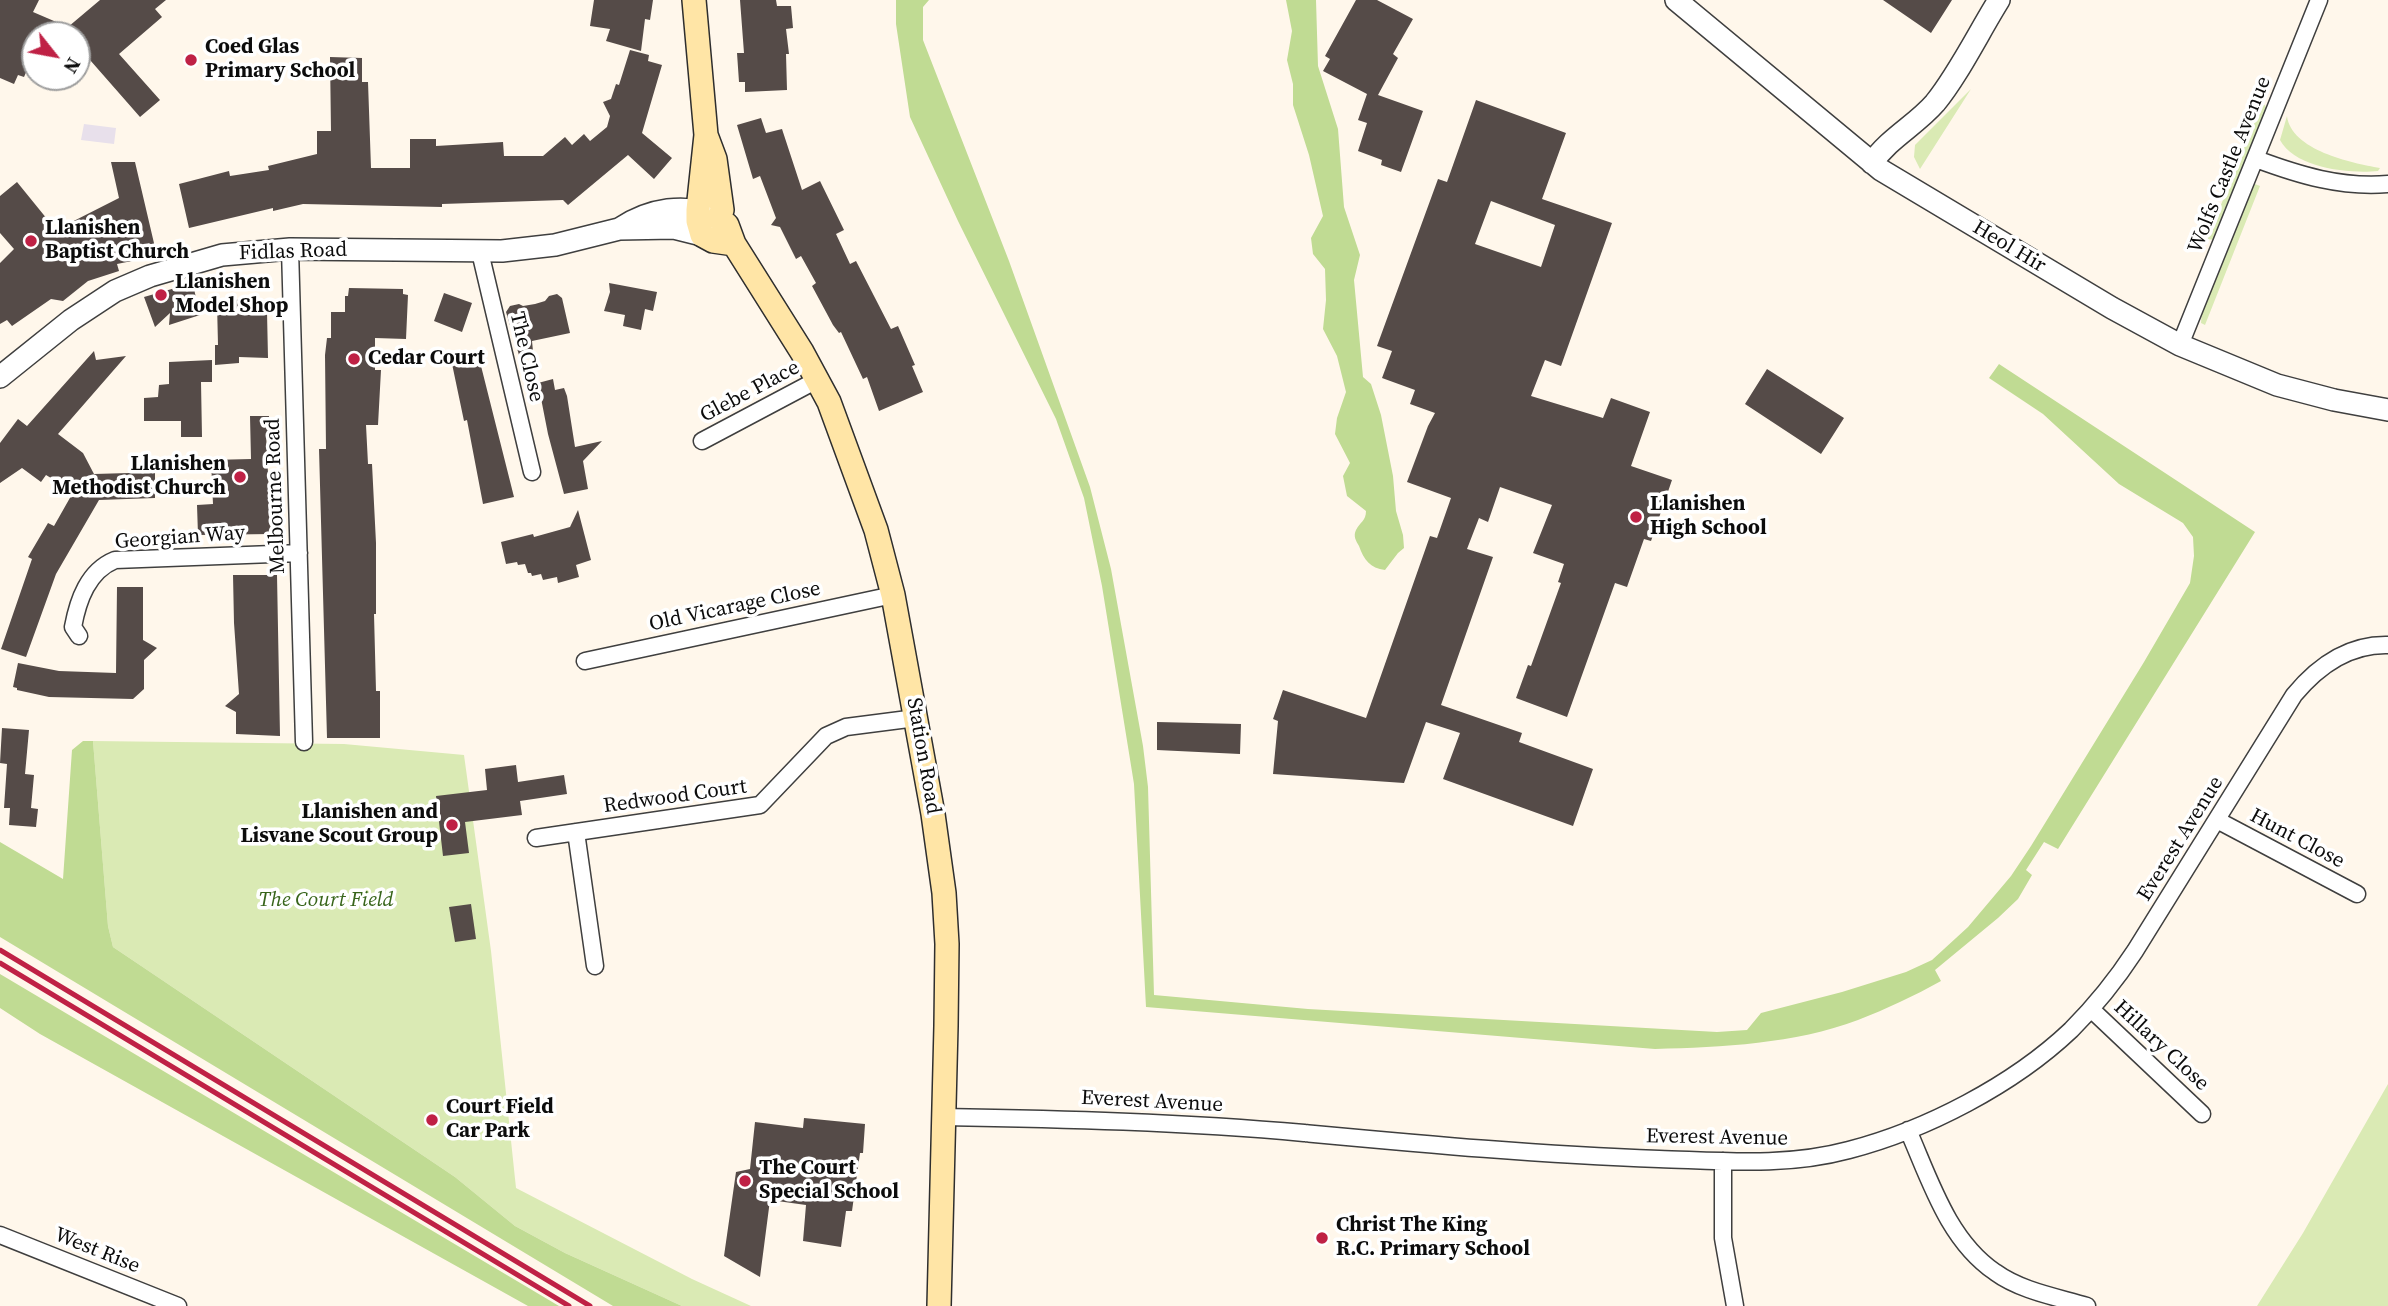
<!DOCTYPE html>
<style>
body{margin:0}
#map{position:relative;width:2388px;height:1306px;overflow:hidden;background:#fff7eb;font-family:"Source Serif 4",serif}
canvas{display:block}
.north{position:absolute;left:21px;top:21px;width:70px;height:70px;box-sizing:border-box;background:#fff;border:2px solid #9e9e9e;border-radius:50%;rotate:121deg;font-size:19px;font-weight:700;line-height:28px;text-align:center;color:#0c0c0c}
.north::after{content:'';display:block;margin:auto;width:24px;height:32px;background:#bf2145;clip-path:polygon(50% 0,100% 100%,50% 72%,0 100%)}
</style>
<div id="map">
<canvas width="2388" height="1306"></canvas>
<div class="north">N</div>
</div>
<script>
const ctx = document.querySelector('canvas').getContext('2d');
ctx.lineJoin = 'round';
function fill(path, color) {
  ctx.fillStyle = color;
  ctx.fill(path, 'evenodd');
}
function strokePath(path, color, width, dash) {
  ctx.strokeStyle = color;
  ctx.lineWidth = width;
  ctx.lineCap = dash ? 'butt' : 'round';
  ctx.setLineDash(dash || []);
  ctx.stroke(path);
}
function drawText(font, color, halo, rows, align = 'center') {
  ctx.font = font + ' "Source Serif 4",serif';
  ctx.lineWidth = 7;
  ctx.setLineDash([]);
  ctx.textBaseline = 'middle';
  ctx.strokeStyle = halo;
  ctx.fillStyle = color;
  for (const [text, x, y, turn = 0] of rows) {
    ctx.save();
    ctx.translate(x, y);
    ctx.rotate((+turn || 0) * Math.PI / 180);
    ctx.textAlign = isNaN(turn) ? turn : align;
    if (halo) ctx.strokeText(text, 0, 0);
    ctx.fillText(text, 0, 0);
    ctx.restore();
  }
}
fill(new Path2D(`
 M84 124 116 128 114 144 81 140Z`), '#e8e0eb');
fill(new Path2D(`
 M1971 89 1920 169 1914 157 1915 145Z
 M2262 104 2265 105 2267 111 2215 240 2207 239Z
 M2287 116C2291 150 2351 163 2380 168L2378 171C2349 174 2295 168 2280 140Z
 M2255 184 2260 186 2205 325 2201 323 2202 309 2250 191Z
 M93 741 344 744 464 755 491 951 516 1188 692 1279 751 1306H682L565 1253 515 1226 455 1177 113 947 108 926Z
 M2388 1084V1306H2257L2303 1233Z`), '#daeab4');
fill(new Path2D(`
 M896 0H929L923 7V40L1009 261 1090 487 1111 569 1143 746 1148 787 1154 995 1308 1009 1717 1032 1747 1030 1761 1013 1842 992 1906 972 1932 960 1968 927 2011 876 2031 846 2144 662 2190 583 2194 556 2193 537 2183 523 2119 484 2043 414 1989 378 1999 364 2255 532 2058 849 2044 842 2026 870 2032 875 2018 899 1998 918 1935 970 1941 981C1914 996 1886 1009 1858 1020 1794 1044 1723 1047 1655 1049L1146 1007 1134 784 1102 586 1084 498 1056 419 958 221 910 117 896 24Z
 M1286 0H1316L1318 66 1338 129 1344 207 1360 255 1354 280 1363 377 1371 384 1381 415 1393 476 1396 511 1403 535 1404 548 1398 553 1385 570C1370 568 1364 560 1359 546 1356 541 1353 536 1356 530 1360 522 1366 521 1366 511L1347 496 1343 476 1350 463 1335 434 1337 418 1346 392 1337 356 1323 329 1326 300 1325 269 1313 254 1311 238 1323 216 1309 155 1293 105V84L1287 60 1292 31Z
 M83 741H93L108 926 113 947 455 1177 515 1226 565 1253 682 1306H613L0 937V842L63 879 72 750Z
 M0 974 559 1306H528L40 1034 0 1008Z`), '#c0db93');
fill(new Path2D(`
 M0 0H39L33 12 68 27 100 0H166L155 9 162 17 119 54 160 100 140 117 90 60 77 71V35H35V52L24 77 18 75 14 84 0 78Z
 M594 0H653L650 20 645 19 641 51 606 41 610 29 590 26Z
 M740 0H776L777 6H791L793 28 786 29 789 54H786L787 90 745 92V82H739L737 53H744Z
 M1356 0H1377L1413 19 1393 54 1398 58 1378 95 1423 111 1401 172 1381 165 1382 160 1358 151 1367 123 1358 120 1367 94 1323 71 1330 59 1325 56Z
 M1883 0H1952L1931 33Z
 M630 50 649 55 648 61 662 65 642 133 672 158 654 179 628 155 568 205 563 200 442 204V207L303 204 273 211V208L189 228 179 184 229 171 230 176 269 170 268 166 317 154V131H331L330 57 362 58V82H368L371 168H410V139H436V146L503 142 504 156H543L565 137 572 145 584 134 590 141 607 127 610 116 603 102 611 99 616 84 619 85Z
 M1476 100 1566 133 1542 199 1612 223 1561 366 1545 360 1531 396 1603 418 1611 398 1650 412 1631 466 1672 480 1651 541 1644 539 1627 587 1615 583 1567 717 1516 698 1528 665 1531 666 1561 583 1558 582 1564 564 1533 553 1552 505 1500 487 1488 522 1479 518 1467 549 1493 557 1441 705 1522 733 1519 742 1593 769 1573 826 1443 779 1460 733 1426 722 1404 783 1273 774 1278 721 1273 719 1283 690 1366 718 1430 536 1437 538 1451 498 1407 482 1428 426 1435 413 1410 404 1415 390 1382 378 1392 351 1377 346 1438 179 1447 182ZM1491 201 1555 225 1541 267 1475 244Z
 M761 118 766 133 782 129 802 190 820 181 844 230 836 234 850 264 856 261 891 329 898 326 915 365 912 366 923 392 879 411 867 377 863 379 841 332 839 333 833 325 812 286 816 283 801 256 796 259 780 227 771 225 776 218 760 176 753 179 737 125Z
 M111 162H135L157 256 117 264 119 271 88 281 63 301 51 299 12 326 7 320 0 324V263L14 249 0 233V196L17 182 56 230 119 198Z
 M203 280 194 289 200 315 169 325 170 313 155 327 144 297Z
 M609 283 657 292 653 311 645 309 641 330 623 326 625 315 604 311 610 292Z
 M349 288 403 289V294L408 295 406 339 375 338V370H381L378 425H366L368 464H372L376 543V614H374L376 691H380V738H327L319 449H326L325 355 327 338H331V312H345V296H348Z
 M444 293 472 303 462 332 434 321Z
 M557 294 562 298 570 333 532 341 533 351 519 355 506 312 510 306 519 304 523 306 535 304 545 301 549 296Z
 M257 299V305H264V313L267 312 268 358 239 357V363L215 365V345H218L217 303H228V300Z
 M94 351 96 360 126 356 58 434 83 453 94 474 129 473 138 463H148L155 468V498L99 500 56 574 26 657 1 649 32 559 28 557 48 523 54 526 71 496 69 494 71 490 46 475 41 482 22 468 0 483V443L18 419 27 426Z
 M472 354H478L514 497 483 504 467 420 464 421 451 359Z
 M212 360V382H201L202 437H181V421H144V398L158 397 159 385 169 384V362Z
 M1767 369 1844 418 1821 454 1745 404Z
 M553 379 555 390 564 388 567 396 575 447 602 441 583 461 588 489 564 494 548 434 538 383Z
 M250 416H269V433H266L271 534 198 535 197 505 213 504 211 460 251 459Z
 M578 510 591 560 576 565 579 577 558 583 557 577 543 580 541 574 532 576 531 573H528L525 564 518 565 517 562 506 564 501 542 533 534 534 537 570 527Z
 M233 575H277L280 736 236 734V712L225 706 239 694 234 623Z
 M117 587H143V640L157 648 144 660V689L133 699 49 697 17 690V688L13 687 18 663 59 671 116 673Z
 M1157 722 1241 724 1240 754 1157 750Z
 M2 728 29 730 25 774 34 775 31 808 38 809 36 827 9 825 10 808H4L7 764 0 763Z
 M516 765 518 782 564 775 567 794 520 801 522 815 465 822 469 853 443 856 436 796 487 790 485 769Z
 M471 904 476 939 455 942 449 907Z
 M804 1118 865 1124 863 1153H860L852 1211H846L841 1247 803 1241 806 1205 770 1200 760 1277 724 1256 736 1172 750 1169 755 1122 803 1128Z`), '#554b48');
const minor = new Path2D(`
 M2256 159C2299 175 2341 188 2388 184
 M290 249 304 742
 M480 252 532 472
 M2180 345 2319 0
 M702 441 817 380
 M79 636 73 627C78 600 88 571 115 560L299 553
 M585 661 893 595
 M2217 820 2357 894
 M576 832 595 966
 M536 838 760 805 826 736 846 727 916 718
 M2091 1009 2202 1114
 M942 1117C1063 1119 1184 1122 1304 1133 1423 1144 1541 1155 1659 1159 1724 1161 1786 1167 1849 1150 1926 1130 2013 1085 2071 1030 2095 1006 2116 980 2135 951L2294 695C2318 666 2349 644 2388 645
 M1908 1130C1930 1180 1948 1240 1995 1272 2021 1291 2057 1297 2087 1306
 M1723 1161V1238L1735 1306
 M0 1235 178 1306`);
const tertiary = new Path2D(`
 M1676 0 1881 170 2112 308 2180 345 2277 385 2334 400 2388 410
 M1872 163C1889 138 1916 125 1935 103 1958 75 1979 32 1999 0
 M0 377 71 320 115 291 150 276 222 255 290 249 502 251 555 245 619 229 674 228 702 235 713 229 719 218C686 202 649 209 619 229`);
const secondary = new Path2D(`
 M694 0 706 135 698 210V221L702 235 713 241 734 244
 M706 135 715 159 722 210 719 218 727 225 734 244 802 352 829 402 876 530 893 595 933 814 944 893 947 944 946 1026 939 1306`);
strokePath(minor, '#3f3f3f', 19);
strokePath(tertiary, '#3f3f3f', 24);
strokePath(secondary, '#2e2e2e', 26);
strokePath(minor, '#fff', 16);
strokePath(tertiary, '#fff', 21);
strokePath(secondary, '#ffe5a6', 23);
strokePath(new Path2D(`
 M0 950 590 1306
 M0 963 569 1306`), '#bf2145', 5);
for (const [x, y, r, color] of [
 [191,60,7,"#bf2145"],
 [31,241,7,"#bf2145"],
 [161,295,7,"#bf2145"],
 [354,359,7,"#bf2145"],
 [240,477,7,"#bf2145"],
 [1636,517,7,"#bf2145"],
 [452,825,7,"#bf2145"],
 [432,1120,7,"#bf2145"],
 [745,1181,7,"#bf2145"],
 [1322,1238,7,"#bf2145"]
]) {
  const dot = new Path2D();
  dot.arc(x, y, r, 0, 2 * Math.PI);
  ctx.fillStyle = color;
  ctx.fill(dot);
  strokePath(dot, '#fff', 2.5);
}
drawText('bold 21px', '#0c0c0c', '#fff', [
 ["Coed Glas",205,48],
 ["Primary School",205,72],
 ["Llanishen",45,229],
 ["Baptist Church",45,253],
 ["Llanishen",175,283],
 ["Model Shop",175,307],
 ["Cedar Court",368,359],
 ["Llanishen",226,465,"right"],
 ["Methodist Church",226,489,"right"],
 ["Llanishen",1650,505],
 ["High School",1650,529],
 ["Llanishen and",438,813,"right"],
 ["Lisvane Scout Group",438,837,"right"],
 ["Court Field",446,1108],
 ["Car Park",446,1132],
 ["The Court",759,1169],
 ["Special School",759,1193],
 ["Christ The King",1336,1226],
 ["R.C. Primary School",1336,1250]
], 'left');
drawText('21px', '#0c0c0c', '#fff', [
 ["Wolfs Castle Avenue",2230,165,-68],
 ["Heol Hir",2009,247,31],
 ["Fidlas Road",293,252,-2],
 ["The Close",526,357,77],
 ["Glebe Place",750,392,-28],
 ["Melbourne Road",276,496,-92],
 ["Georgian Way",180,538,-4],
 ["Old Vicarage Close",735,607,-12],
 ["Station Road",923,756,80],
 ["Redwood Court",675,797,-8],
 ["Everest Avenue",2181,839,-58],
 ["Hunt Close",2297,839,28],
 ["Hillary Close",2161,1046,43],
 ["Everest Avenue",1152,1102,3],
 ["Everest Avenue",1717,1138,1],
 ["West Rise",97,1251,22]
]);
drawText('italic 21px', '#38651b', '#fff', [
 ["The Court Field",326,901]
]);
</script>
